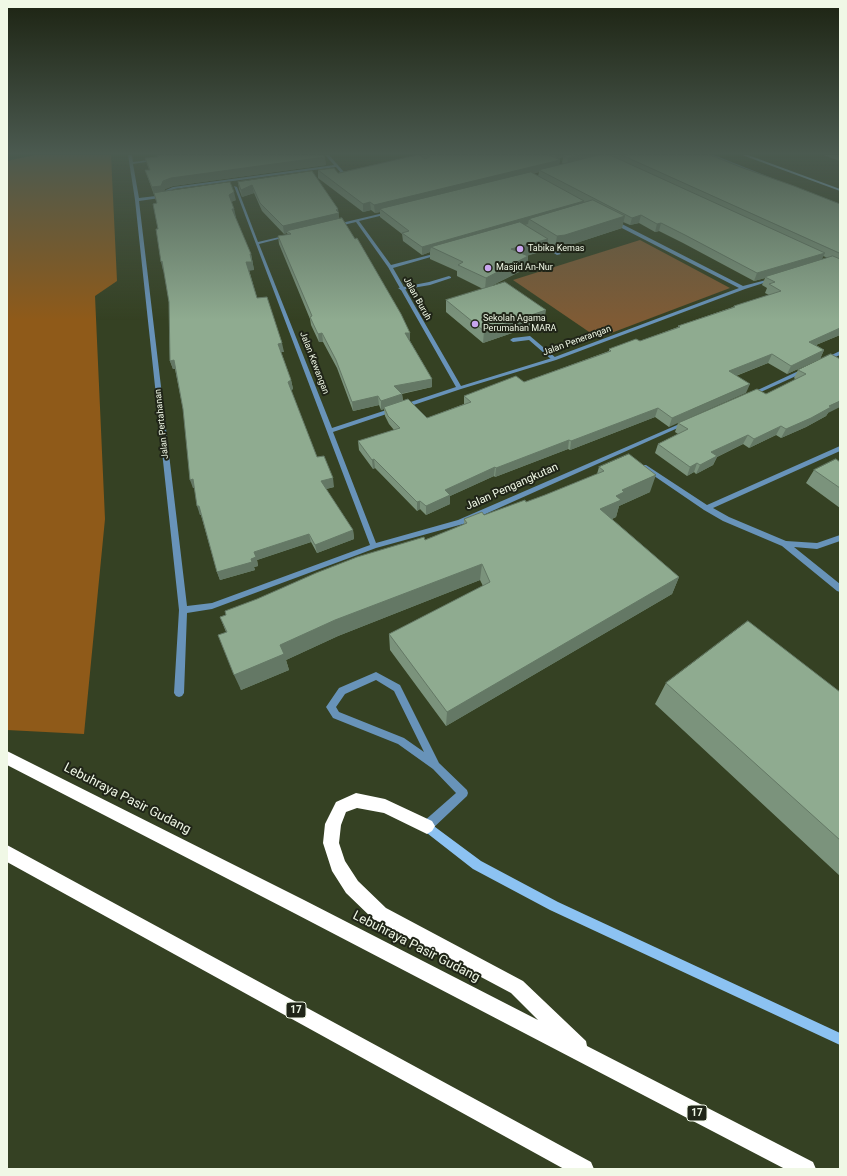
<!DOCTYPE html>
<style>
body{margin:0}
#map{position:relative;width:847px;height:1176px;overflow:hidden;background:#354123;font-family:Roboto,sans-serif}
canvas{display:block}
.frame{position:absolute;inset:0;border:8px solid #f0f8e6;pointer-events:none}
</style>
<div id="map">
<canvas width="847" height="1176"></canvas>
<div class="frame"></div>
</div>
<script>
const ctx = document.querySelector('canvas').getContext('2d');
ctx.lineJoin = 'round';
function fill(path, color) {
  ctx.fillStyle = color;
  ctx.fill(path, 'evenodd');
}
function strokePath(path, color, width, dash) {
  ctx.strokeStyle = color;
  ctx.lineWidth = width;
  ctx.lineCap = dash ? 'butt' : 'round';
  ctx.setLineDash(dash || []);
  ctx.stroke(path);
}
function drawText(font, color, halo, rows, align = 'center') {
  ctx.font = font + ' Roboto,sans-serif';
  ctx.lineWidth = 4;
  ctx.setLineDash([]);
  ctx.textBaseline = 'middle';
  ctx.strokeStyle = halo;
  ctx.fillStyle = color;
  for (const [text, x, y, turn = 0] of rows) {
    ctx.save();
    ctx.translate(x, y);
    ctx.rotate((+turn || 0) * Math.PI / 180);
    ctx.textAlign = isNaN(turn) ? turn : align;
    if (halo) ctx.strokeText(text, 0, 0);
    ctx.fillText(text, 0, 0);
    ctx.restore();
  }
}
fill(new Path2D(`
 M640 240 730 288 598 338 513 280Z`), '#7f5b35');
fill(new Path2D(`
 M34 155H111L117 281 95 296 105 519 84 734 7 730V161Z`), '#8f5a19');
fill(new Path2D(`
 M536 240H540L561 254 557 255 536 242Z
 M449 276 451 277V278L430 285 401 290 398 288 429 282Z
 M530 336 556 358V360H552L529 340 513 342 510 340 513 338Z
 M840 446V451L713 508 729 517 786 541 817 543 840 535V541L817 549 794 547 840 584V592L837 591 782 546 723 521 704 510 641 467 644 465H646L707 505Z
 M376 672 400 685 439 763 467 790 468 793 467 796 431 830 427 831 423 830 422 826 423 822 456 793 433 769 398 744 333 718 326 707 339 688ZM376 680 394 691 424 752 404 738 339 712 336 707 345 694Z`), '#6893b9');
fill(new Path2D(`
 M128 155H132L133 162 157 159 159 160 133 164 139 198 164 195 166 190 173 187 334 165 325 155H329L344 172 341 173 336 167 174 189 169 192 167 197 139 201 187 606 212 603 370 545 234 186 237 187 258 242 288 235 290 236 259 244 332 428 456 387 388 267 356 222 335 227 333 226V225L392 211V213L359 221 391 265 441 252V254L393 268 461 386 552 358 739 288 612 223V221H616L743 286 774 278 776 279 745 289 556 360 461 389 333 432 376 543 458 520 684 422 686 421 689 423 463 524 376 548 212 609 187 613 184 693 182 696 179 697 176 696 174 693 179 610 135 200Z
 M708 155H714L774 179 771 180Z
 M840 351V355L826 361 821 360Z
 M805 368 808 370 807 371 752 396 750 397 747 395Z`), '#6893b9');
fill(new Path2D(`
 M742 155H748L840 189V191Z
 M427 821 481 861 558 902 840 1033V1045L550 910 473 869 423 830 422 826 423 822Z`), '#8cc2f2');
fill(new Path2D(`
 M7 751 304 900 538 1020 511 993 374 920 346 893 332 871 323 843 325 824 336 802 356 793 385 799 432 821 435 826 432 831 427 834 384 813 357 808 346 812 341 825 339 843 345 861 358 881 386 908 523 981 586 1041 587 1046 813 1162 816 1169H785L292 912 7 765Z
 M7 845 591 1162 594 1169H564L7 862Z`), '#fff');
fill(new Path2D(`
 M157 155H324L326 165 173 186 165 189 164 191 236 200 231 202 234 209 235 217 251 254 254 270H249L257 298 284 352H281L291 380 293 389 291 390 317 457 334 487 326 489 353 530 354 539 317 553 311 542 257 560 258 566 254 567 255 570 220 580 217 572 201 515H200L195 488H193L183 409 175 369H173L170 361 169 302 164 270H163L158 229 157 203 145 170H149L145 158 157 157Z
 M421 155H710L743 168 840 204V335L816 345 824 350 820 359 787 374 768 363 736 376 669 427 655 417 570 450 568 449 495 477 494 476 450 496V504L426 515 420 509 417 511 375 468 373 469 359 450 358 441 394 430 389 424 385 416 384 409 381 410 379 405 353 411 337 368 323 342H319L311 325 310 319 279 244 278 236 288 235 287 233 284 234 262 211 254 193 242 197 239 189 238 182 338 209 339 219 432 379V387L402 394 403 401 427 418 464 404V396L524 382 609 351V349L640 341 678 327V326L733 307 734 306 769 295 765 293 767 288 762 285 765 278 754 281 683 243 659 231 655 232 639 223 630 225 623 222 622 228 564 247 555 248 548 243 547 250 526 256H528L527 268 491 286 544 322 483 343 446 312V300L483 289 457 276V271L430 259V252L422 255 403 241 402 234 380 217V212L375 213 371 210 363 212 318 178V170L338 173 421 156ZM563 157 562 163 564 164 559 165 560 160 558 159ZM539 172 538 176 533 174ZM823 256 828 258 821 260Z
 M823 155H840V161Z
 M840 359 828 413 826 416 806 427 781 438 776 435 749 448 743 444 717 457 713 465 696 474 694 472 687 476 655 453 658 444 678 434 675 432 678 423 766 394 796 380 794 378 798 370Z
 M840 462V508L806 483 814 470Z
 M599 467 650 492 619 506 616 517 612 519 679 577 672 594 446 726 390 650 389 634 483 586 480 580 338 636 286 660 289 670 241 690 226 632 220 617 464 525V519L484 515 526 502 545 495 597 474Z
 M666 683 840 692V876L655 704Z`), '#7b937c');
fill(new Path2D(`
 M556 155H568L563 156V157L555 160Z
 M579 155H603L567 165 568 158Z
 M325 157 326 165 173 186 165 189 163 194 154 195 152 187 171 178Z
 M560 160 559 167 539 170V172L382 211 380 209V212L375 213 374 205Z
 M252 185 254 193 242 197 241 190Z
 M234 192 236 200 230 202 229 195Z
 M584 201 583 209 529 219 528 224 437 250 431 247 430 252 422 255V247Z
 M370 202 371 210 363 212V204Z
 M232 209H234L236 217H234Z
 M338 209 339 221 287 231V233L284 234 283 226Z
 M641 215 639 223 630 225 632 218Z
 M625 216 622 228 564 247 555 248 557 236Z
 M661 223 659 231 655 232 657 224Z
 M548 239 547 250 510 260 511 249Z
 M825 253 821 261 765 277V278L754 281 757 273Z
 M250 254H251L254 270 248 271 246 262Z
 M528 256 527 268 485 289 486 278Z
 M162 261 165 270H163L161 262Z
 M546 310 544 322 483 343 484 331Z
 M840 328V335L804 350 809 342Z
 M322 333 323 342H319L318 334Z
 M405 333H410V341Z
 M282 343 284 352H279L278 344Z
 M824 350 820 359 787 374 791 366Z
 M772 354 768 363 725 380 729 371Z
 M174 360 177 369H173L170 361Z
 M432 379V387L394 395V386Z
 M291 380 293 389 290 391 288 382Z
 M750 384 746 393 669 427 672 418Z
 M402 394 403 403 384 407V409L381 410V401Z
 M378 396 379 405 353 411 352 402Z
 M840 401V407L828 413 826 416 806 427 781 438 786 429 829 406Z
 M658 408 655 417 570 450 571 441Z
 M781 426 776 435 749 448 754 439Z
 M748 435 743 444 717 457 713 465 696 474 700 465 711 452Z
 M569 440 568 449 495 477 496 468Z
 M374 459 375 468 373 469 372 460Z
 M697 463 694 472 687 476 690 467Z
 M495 467 494 476 450 496V504L426 515V506L445 490Z
 M656 475 650 492 619 506 616 517 595 526 600 509 622 490Z
 M333 478 334 487 322 490 321 481Z
 M193 479 196 488H193L190 480Z
 M420 501V509L417 511V502Z
 M197 506H199L202 514 200 515Z
 M353 530 354 539 317 553 315 545Z
 M309 534 311 542 257 560 258 566 254 567 255 570 220 580 217 572 254 552Z
 M482 564 480 580 338 636 286 660 289 670 241 690 234 675 280 645 335 620Z
 M679 577 672 594 446 726 447 712Z`), '#647865');
const building = new Path2D(`
 M157 155H324L325 157 171 178 163 181 161 186 152 187 145 170H150L145 158 158 157Z
 M417 155H420L425 159 430 157 428 155H549L560 160 374 205 370 202 363 204 318 170 334 168 338 173Z
 M565 155H579L568 158 563 156Z
 M599 155H610L825 253 757 273 685 235 661 223 657 224 641 215 632 218 539 170Z
 M622 155H710L743 168 794 186 840 204V253Z
 M312 171 338 209 336 210 339 213 283 226 260 203 252 185 241 190 238 182Z
 M531 172 584 201 422 247 402 233 409 231 380 209Z
 M230 182 234 192 229 195 234 209H232L251 254H250L252 262H246L257 298 267 297 282 343 278 344 291 380 288 382 317 457 324 456 333 478 321 481 353 530 315 545 309 534 254 552 256 557 251 559 252 562 217 572 199 506H197L193 479 190 480 183 409 174 360 170 361 169 302 162 261 161 262 156 229H158L153 204 157 203 154 193Z
 M593 200 625 216 565 235 557 236 529 219Z
 M342 218 355 239 357 238 401 314 410 333H405L432 379 394 386 402 394 381 401 378 396 352 402 336 360 322 333 318 334 310 317 312 316 278 236 291 234 287 231Z
 M520 222 548 239 511 249 528 256 486 278 458 265 463 262 431 247Z
 M833 256 840 259V328L809 342 824 350 791 366 772 354 729 371 750 384 672 418 658 408 571 441 569 440 496 468 495 467 445 490 450 495 426 506 420 501 417 502 374 459 372 460 358 441 400 428 388 416 384 407 408 399 427 418 471 402 464 396 516 376 524 382 611 351 609 349 636 339 640 341 680 327 678 326 735 307 734 306 781 291 769 284 775 282 765 277Z
 M505 282 546 310 484 331 446 300Z
 M831 354 840 359V401L829 406 831 407 811 418 786 429 781 426 754 439 748 435 711 452 717 456 700 465 697 463 690 467 658 444 688 429 678 423 757 389 766 394 806 374 798 370Z
 M629 454 656 475 622 490 624 492 616 496 621 500 600 509 679 577 447 712 389 634 490 582 482 564 335 620 280 645 284 654 234 675 218 635 227 632 220 617 226 615 225 611 257 599 316 573 357 557 424 537 425 540 467 523 464 519 482 512 484 515 525 500 526 502 545 495 604 471 599 467Z
 M836 459 840 462V488L814 470Z
 M748 621 840 692V840L666 683Z`);
fill(building, '#8fab90');
strokePath(building, '#647865', 1);
const sky = ctx.createLinearGradient(0, 0, 0, 320);
sky.addColorStop(0, '#1d2413');
sky.addColorStop(0.48, '#4b5a50');
sky.addColorStop(1, '#4b5a5000');
ctx.fillStyle = sky;
ctx.fillRect(0, 0, 847, 320);
for (const [x, y, r, color] of [
 [520,249,4,"#c8a5ee"],
 [488,268,4,"#c8a5ee"],
 [475,324,4,"#c8a5ee"]
]) {
  const dot = new Path2D();
  dot.arc(x, y, r, 0, 2 * Math.PI);
  ctx.fillStyle = color;
  ctx.fill(dot);
  strokePath(dot, '#202518', 1.5);
}
drawText('9px', '#f0f8e6', '#202518', [
 ["Tabika Kemas",528,249],
 ["Masjid An-Nur",496,268],
 ["Sekolah Agama",483,319],
 ["Perumahan MARA",483,329]
], 'left');
drawText('9px', '#f0f8e6', '#202518', [
 ["Jalan Buruh",417,299,61],
 ["Jalan Penerangan",577,341,-20],
 ["Jalan Kewangan",314,363,69],
 ["Jalan Pertahanan",162,424,-96]
]);
for (const [x, y, w] of [
 [296,1010,20],
 [697,1113,20]
]) {
  const box = new Path2D();
  box.roundRect(x - w / 2, y - 8, w, 16, 3);
  ctx.fillStyle = '#202518';
  ctx.fill(box);
  strokePath(box, '#f0f8e6', 1);
}
drawText('bold 10px', '#f0f8e6', null, [
 ["17",296,1010],
 ["17",697,1113]
]);
drawText('11px', '#f0f8e6', '#202518', [
 ["Jalan Pengangkutan",512,487,-24]
]);
drawText('13px', '#f0f8e6', '#202518', [
 ["Lebuhraya Pasir Gudang",127,799,27],
 ["Lebuhraya Pasir Gudang",416,947,27]
]);
</script>
